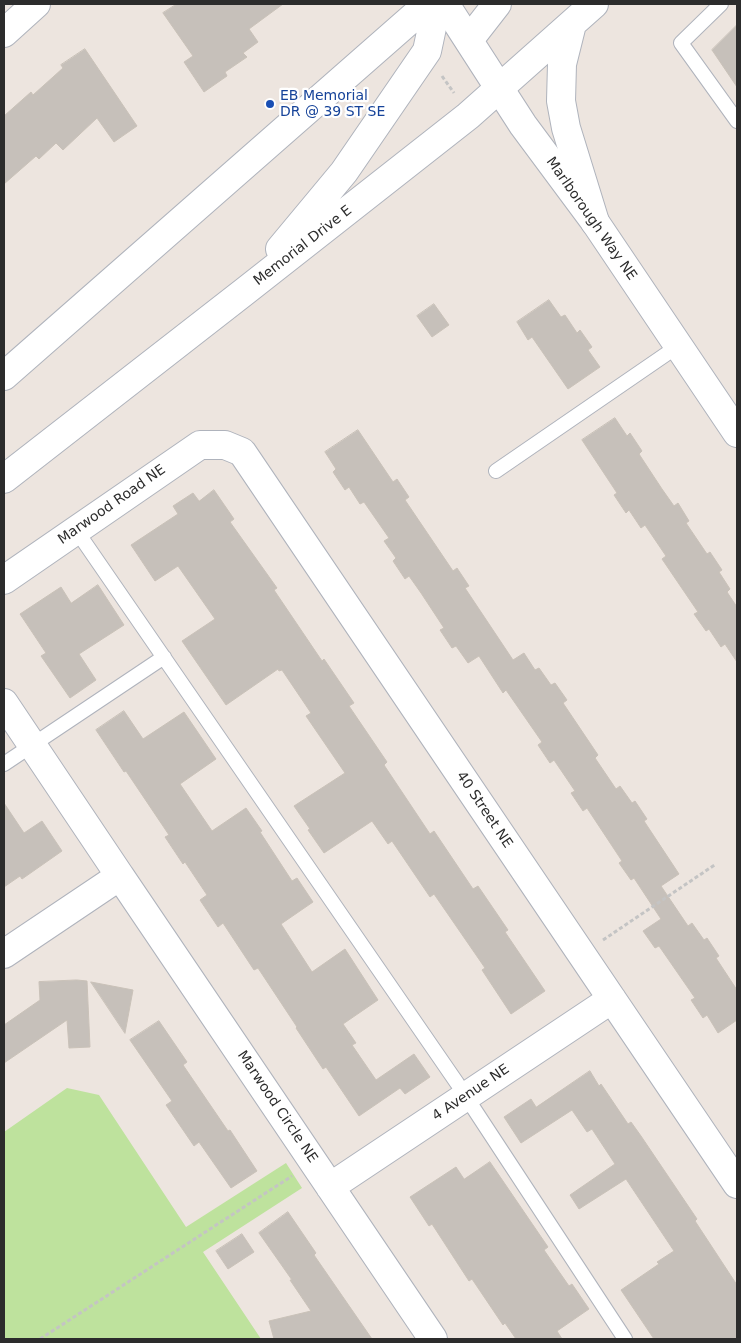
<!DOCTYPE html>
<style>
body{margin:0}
#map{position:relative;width:741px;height:1343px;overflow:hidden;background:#ede5df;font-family:"DejaVu Sans",sans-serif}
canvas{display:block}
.frame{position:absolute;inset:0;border:5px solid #2c2c2c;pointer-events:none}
</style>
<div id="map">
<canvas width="741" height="1343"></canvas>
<div class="frame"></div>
</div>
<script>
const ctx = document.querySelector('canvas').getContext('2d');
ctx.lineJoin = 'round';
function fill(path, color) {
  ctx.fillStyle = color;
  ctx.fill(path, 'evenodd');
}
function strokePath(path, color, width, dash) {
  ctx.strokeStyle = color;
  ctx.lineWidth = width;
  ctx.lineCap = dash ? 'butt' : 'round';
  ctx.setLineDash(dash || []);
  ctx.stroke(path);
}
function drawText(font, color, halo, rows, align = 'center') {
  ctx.font = font + ' "DejaVu Sans",sans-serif';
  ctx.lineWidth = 4.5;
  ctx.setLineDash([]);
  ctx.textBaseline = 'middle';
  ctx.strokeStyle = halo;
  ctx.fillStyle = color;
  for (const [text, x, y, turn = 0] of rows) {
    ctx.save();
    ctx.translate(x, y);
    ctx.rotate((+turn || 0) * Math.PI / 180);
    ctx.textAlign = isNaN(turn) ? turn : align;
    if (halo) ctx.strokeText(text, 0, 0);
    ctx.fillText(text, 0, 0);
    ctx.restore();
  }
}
fill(new Path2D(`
 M67 1088 99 1095 186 1227 286 1163 302 1188 203 1252 261 1339H4V1132Z`), '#bee29d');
const building = new Path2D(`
 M177 4H283L249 29 258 42 243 53 247 57 225 72 227 76 204 92 184 62 193 56 163 13Z
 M737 25V87L712 50Z
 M85 49 137 126 114 142 97 118 63 150 56 143 39 159 36 156 4 184V116L31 92 33 95 63 68 61 65Z
 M549 300 561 317 565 315 577 333 580 330 592 347 588 350 600 367 568 389 532 337 528 340 517 322Z
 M434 304 449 325 432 337 417 316Z
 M615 418 627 436 630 433 642 451 639 454 662 489 674 506 678 503 689 521 686 523 707 554 710 552 722 570 719 572 730 589 727 592 737 607V662L725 644 721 647 709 629 706 631 694 614 698 612 662 559 666 556 645 525 641 528 629 510 626 513 614 495 617 493 582 440Z
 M358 430 393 482 397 479 409 497 405 500 453 571 457 568 469 586 465 588 513 660 524 653 535 670 539 668 551 685 555 683 567 700 563 703 598 755 595 758 616 789 620 786 632 803 635 801 647 819 644 821 679 874 661 886 688 926 692 923 704 940 707 938 719 956 716 958 737 990V1020L718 1033 707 1015 703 1018 691 1000 695 998 659 946 655 948 643 931 661 919 634 878 631 880 619 863 622 861 587 808 583 811 571 793 575 791 554 760 550 763 538 745 542 742 506 690 503 693 479 656 468 663 456 646 452 648 440 630 444 628 421 593 409 576 405 579 393 561 396 558 384 541 389 538 364 502 360 504 349 487 345 490 333 472 336 469 325 452Z
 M214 490 234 519 230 522 277 588 274 590 322 661 324 659 354 703 349 706 387 762 384 765 430 834 434 831 473 889 478 886 508 930 505 932 545 991 511 1014 482 970 485 968 434 894 430 897 392 841 388 844 372 821 324 853 308 830 310 829 294 806 345 773 306 716 311 713 282 670 279 671 278 669 226 705 182 641 215 619 178 566 155 581 131 545 178 514 173 506 193 493 199 501Z
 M98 585 124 625 79 654 96 680 70 698 41 656 46 653 20 614 61 587 71 603Z
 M124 711 143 739 184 712 216 759 180 784 212 831 246 808 262 831 260 832 292 881 297 878 313 902 281 924 312 972 345 949 378 1000 343 1024 356 1043 352 1045 376 1080 414 1054 430 1077 405 1094 400 1088 359 1116 326 1067 323 1069 296 1028 297 1027 258 968 254 970 223 923 218 927 200 900 207 895 185 862 183 864 165 837 169 835 126 771 124 772 96 730Z
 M4 803 24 833 42 821 62 851 22 879 20 876 4 887Z
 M77 980 87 981 90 1047 69 1048 67 1020 4 1063V1025L40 1000 39 982Z
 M91 982 133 990 125 1033Z
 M159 1021 187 1062 183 1065 228 1131 230 1130 257 1171 231 1188 199 1142 194 1146 166 1105 172 1101 130 1040Z
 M590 1071 599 1086 601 1084 628 1124 631 1122 641 1136 697 1219 695 1221 737 1285V1339H654L621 1290 659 1264 657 1262 674 1251 626 1179 579 1209 570 1195 615 1164 592 1129 587 1132 572 1110 521 1143 504 1117 531 1099 536 1107Z
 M490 1162 548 1247 544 1250 569 1286 572 1284 589 1309 557 1331 562 1339H516L505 1323 503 1325 472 1279 469 1281 432 1224 429 1226 410 1197 456 1167 464 1179Z
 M288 1212 316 1253 314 1255 372 1339H274L269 1321 311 1311 290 1280H292L259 1233Z
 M242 1234 254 1252 228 1269 216 1251Z`);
fill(building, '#c6c0ba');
strokePath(building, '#c9c1b8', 1);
const service = new Path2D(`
 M721 4 681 43 737 121
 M496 471 678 346
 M76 530 457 1083 625 1339
 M4 764 164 657`);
const minor = new Path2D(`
 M4 33 36 4
 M4 580 200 445H225L242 452 737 1184
 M4 703 120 876
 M4 954 120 876 433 1339
 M330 1187 612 999`);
const tertiary = new Path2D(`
 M445 4 523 125 595 222 737 433`);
const secondary = new Path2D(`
 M572 24 562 64 561 101 566 128 595 222
 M469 40 497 4
 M280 249 344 172 427 51 437 4
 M4 376 428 4
 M4 479 244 292 468 116 594 4`);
strokePath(service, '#afb3bc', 16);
strokePath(minor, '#afb3bc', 30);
strokePath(tertiary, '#afb3bc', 30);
strokePath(secondary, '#afb3bc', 30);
strokePath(new Path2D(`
 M442 76 454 93
 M603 940 716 864
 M40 1339 292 1176`), '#c4c4c4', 3, [4, 2.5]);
strokePath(service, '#fff', 14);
strokePath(minor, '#fff', 28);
strokePath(tertiary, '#fff', 28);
strokePath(secondary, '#fff', 28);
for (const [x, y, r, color] of [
 [270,104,5,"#1a4fb4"]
]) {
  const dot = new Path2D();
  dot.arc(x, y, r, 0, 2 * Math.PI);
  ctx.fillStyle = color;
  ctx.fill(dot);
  strokePath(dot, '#fff', 2);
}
drawText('14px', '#164399', '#fff', [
 ["EB Memorial",280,96],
 ["DR @ 39 ST SE",280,112]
], 'left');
drawText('14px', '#2c2c2c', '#fff', [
 ["Marlborough Way NE",591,219,55],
 ["Memorial Drive E",303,246,-38],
 ["Marwood Road NE",112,505,-35],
 ["40 Street NE",484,810,56],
 ["4 Avenue NE",471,1093,-34],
 ["Marwood Circle NE",277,1107,56]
]);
</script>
